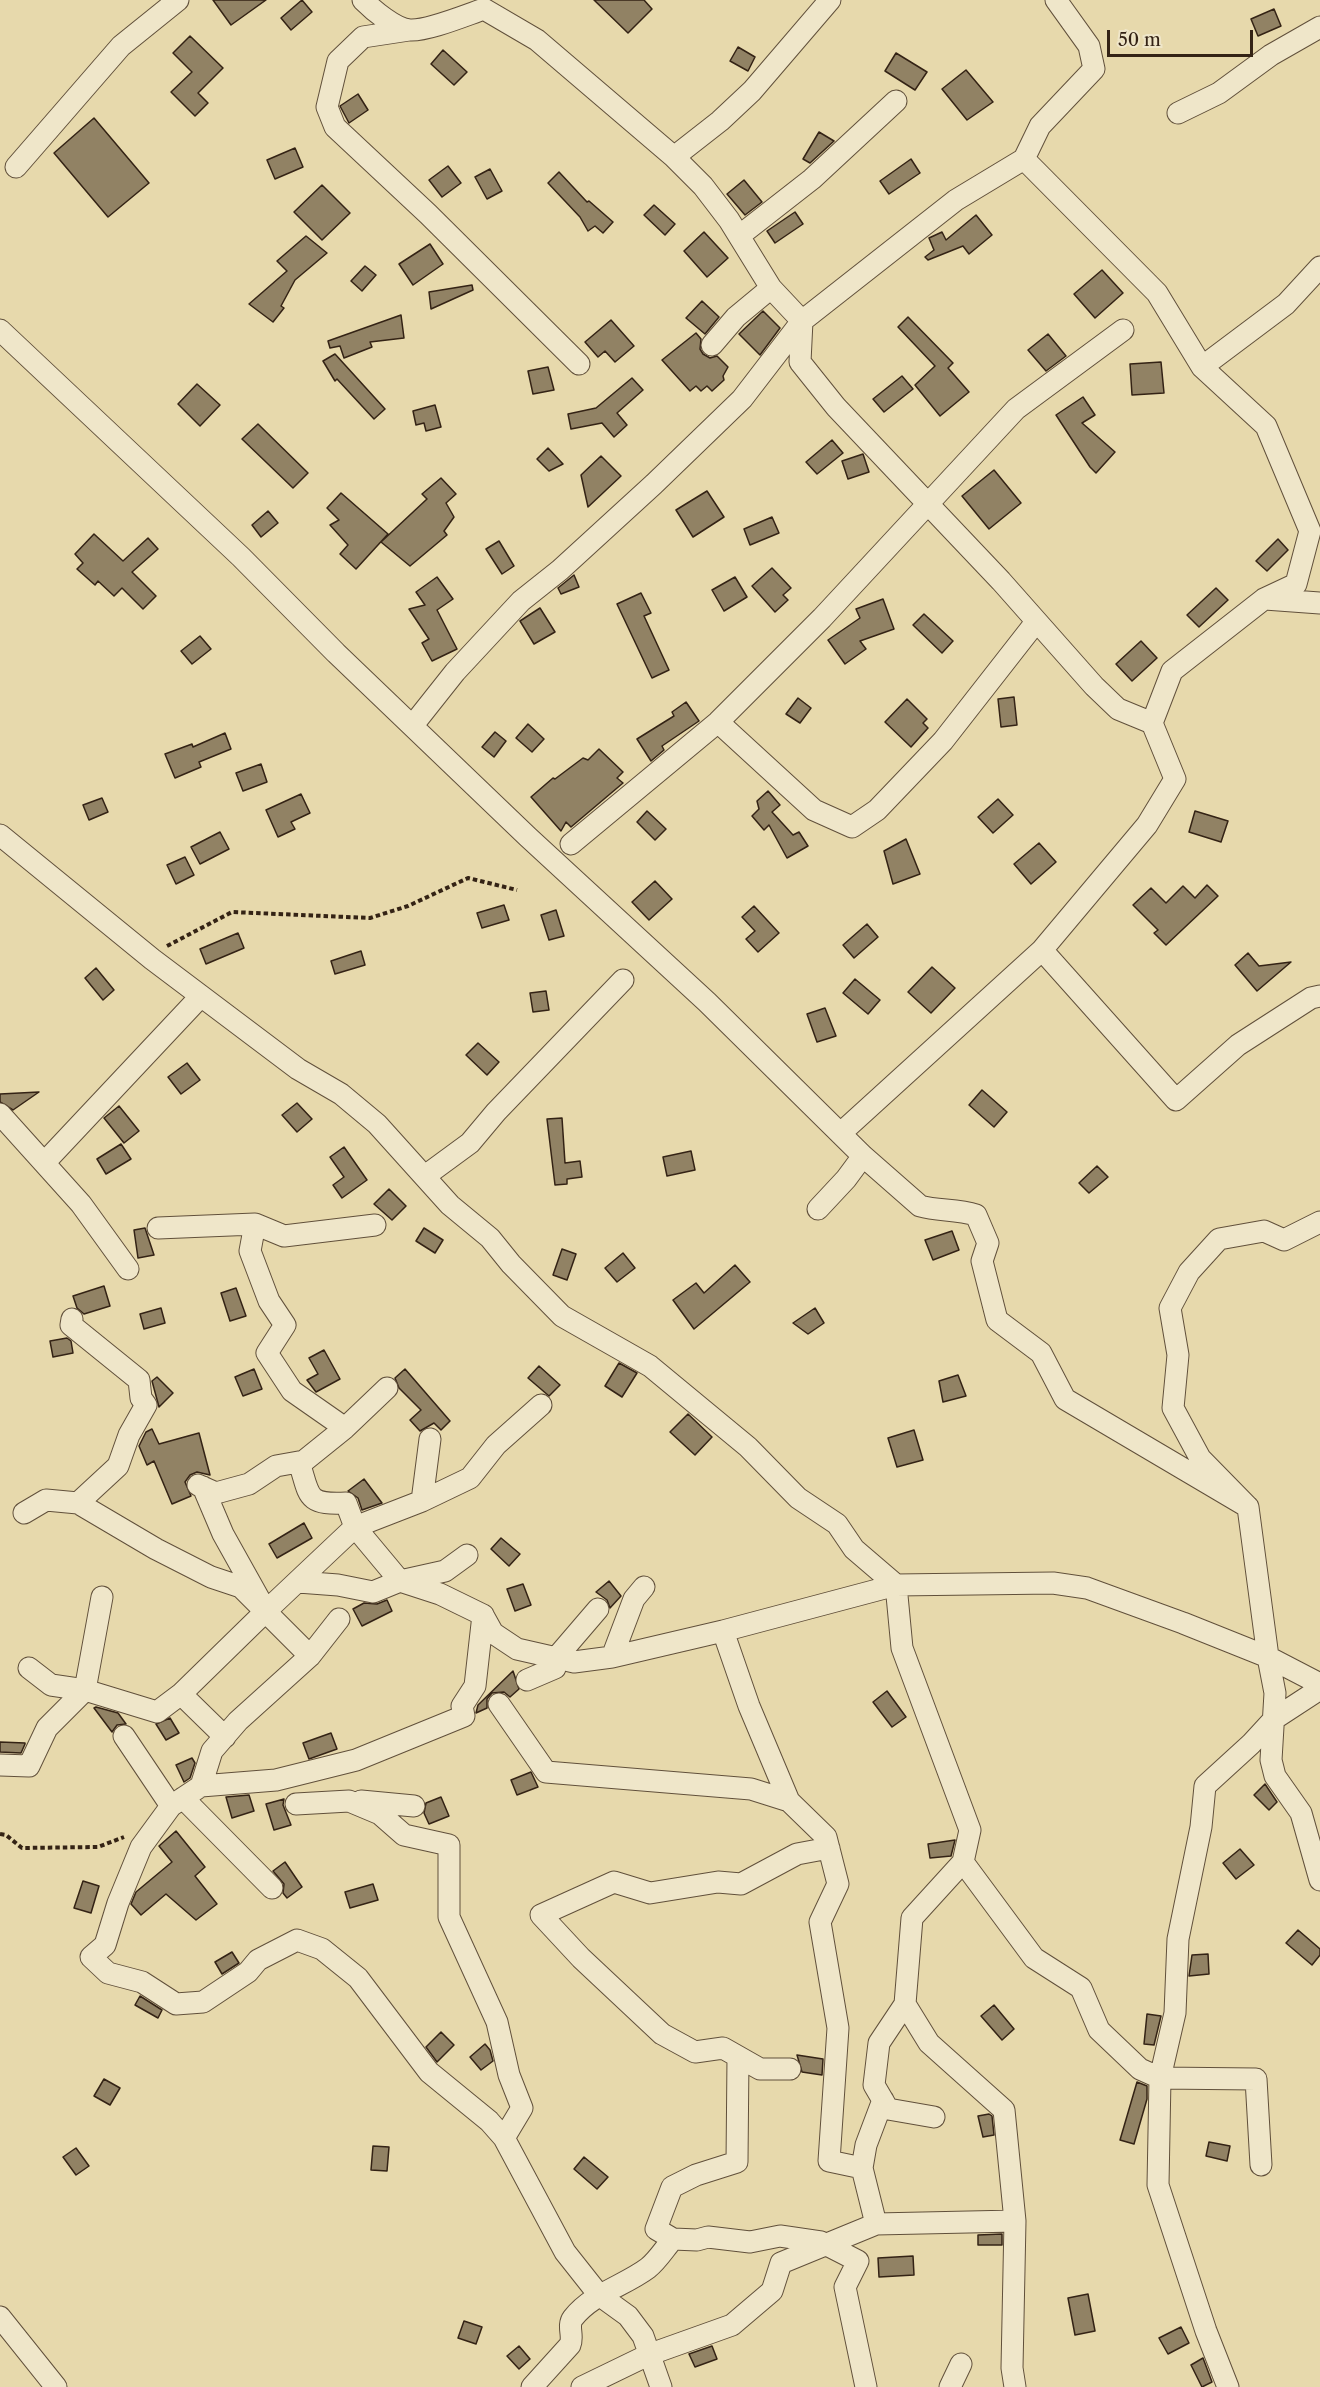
<!DOCTYPE html>
<style>
body{margin:0}
#map{position:relative;width:1320px;height:2387px;overflow:hidden;background:#e7d9ac;font-family:"Libre Caslon Text",serif}
canvas{display:block}
.scale{position:absolute;left:1107px;top:30px;width:146px;height:27px;box-sizing:border-box;border:3px solid #342315;border-top:0;padding-left:8px;font-size:18px;line-height:21px;white-space:nowrap;color:#342315;-webkit-text-stroke:4px #efe6c9;paint-order:stroke}
</style>
<div id="map">
<canvas width="1320" height="2387"></canvas>
<div class="scale">50 m</div>
</div>
<script>
const ctx = document.querySelector('canvas').getContext('2d');
ctx.lineJoin = 'round';
function fill(path, color) {
  ctx.fillStyle = color;
  ctx.fill(path, 'evenodd');
}
function strokePath(path, color, width, dash) {
  ctx.strokeStyle = color;
  ctx.lineWidth = width;
  ctx.lineCap = dash ? 'butt' : 'round';
  ctx.setLineDash(dash || []);
  ctx.stroke(path);
}
const building = new Path2D(`
 M213 0H266L231 25Z
 M302 0 312 12 291 30 281 18Z
 M594 0H644L652 9 628 33Z
 M1274 9 1281 26 1258 36 1251 19Z
 M190 36 223 68 198 93 208 103 195 116 171 92 192 72 173 53Z
 M738 47 755 57 748 71 730 61Z
 M443 50 467 72 454 85 431 64Z
 M896 53 927 72 915 90 885 71Z
 M966 70 993 102 967 120 942 89Z
 M358 94 368 110 349 123 340 106Z
 M94 118 149 183 108 217 54 153Z
 M819 132 834 141 810 163 803 159Z
 M295 148 303 167 275 179 267 160Z
 M911 159 920 173 889 194 880 181Z
 M448 166 461 183 442 197 429 180Z
 M490 169 502 191 487 199 475 177Z
 M559 172 587 202 589 201 613 222 603 233 595 226 588 231 580 217 548 183Z
 M744 180 762 202 745 215 727 194Z
 M322 185 350 213 322 240 294 212Z
 M654 205 675 224 665 235 644 215Z
 M795 212 803 224 775 243 767 231Z
 M976 215 992 235 969 254 963 246 928 260 925 257 934 250 929 238 942 232 946 240Z
 M704 232 728 258 707 277 684 251Z
 M306 236 327 253 295 280 281 306 284 308 273 322 249 304 287 271 277 261Z
 M430 244 443 264 413 285 399 264Z
 M365 266 376 275 362 291 351 281Z
 M1102 270 1123 293 1095 318 1074 294Z
 M472 285 473 290 431 309 429 292Z
 M702 301 719 317 705 334 686 318Z
 M763 311 780 328 760 355 739 334Z
 M401 315 404 338 370 342 372 347 344 358 340 346 330 348 328 341Z
 M908 317 953 363 948 368 969 392 940 416 915 385 935 366 898 327Z
 M611 320 634 346 615 362 605 351 598 357 585 342Z
 M696 333 701 339 700 349 703 354 710 358 717 356 728 367 723 376 724 380 712 391 707 386 701 391 696 386 690 391 662 360Z
 M1048 334 1066 356 1046 371 1028 350Z
 M335 354 385 409 374 419 337 379 335 381 323 361Z
 M1161 362 1164 393 1132 395 1130 364Z
 M548 367 554 390 533 394 528 371Z
 M902 376 913 389 884 412 873 399Z
 M632 378 643 390 617 413 627 425 614 437 602 423 571 429 568 414 596 408Z
 M197 384 220 405 200 426 178 404Z
 M1083 397 1095 415 1082 423 1115 452 1096 473 1090 467 1056 415Z
 M435 405 441 427 426 431 424 423 416 425 413 411Z
 M258 424 308 473 293 488 242 439Z
 M832 440 843 453 817 474 806 462Z
 M548 448 563 464 549 471 537 459Z
 M863 454 869 472 848 479 842 461Z
 M601 456 621 476 588 507 581 475Z
 M994 470 1021 503 989 529 962 496Z
 M441 478 456 494 446 503 454 517 444 531 447 535 410 566 381 542 427 499 422 494Z
 M707 491 724 517 693 537 676 510Z
 M341 493 388 534 356 569 340 554 348 545 330 525 339 520 327 508Z
 M268 511 278 523 261 537 252 525Z
 M772 517 779 533 750 545 744 529Z
 M94 534 123 561 148 538 158 549 132 572 156 596 143 609 122 588 114 596 98 581 95 585 77 569 83 563 75 554Z
 M1278 539 1288 550 1267 571 1256 561Z
 M499 541 514 566 502 574 486 549Z
 M772 568 791 588 783 595 788 600 775 612 752 586Z
 M574 575 579 587 561 594 558 588Z
 M437 577 453 599 437 610 457 649 432 661 422 643 429 639 409 609 425 605 416 592Z
 M735 577 747 597 724 611 712 590Z
 M1216 588 1228 600 1199 627 1187 615Z
 M641 593 651 613 644 616 669 670 652 678 617 604Z
 M883 599 894 629 860 641 866 649 845 664 828 640 860 618 856 609Z
 M540 608 555 632 534 644 520 621Z
 M924 614 953 641 942 653 913 625Z
 M200 636 211 649 192 664 181 651Z
 M1141 641 1157 658 1132 681 1116 664Z
 M1014 697 1017 725 1001 727 998 699Z
 M798 698 811 708 800 723 786 714Z
 M907 699 927 719 923 723 928 728 911 747 885 722Z
 M686 702 699 721 662 746 664 750 651 761 637 739 674 716 672 712Z
 M528 724 544 739 532 752 516 738Z
 M495 732 506 741 494 757 482 747Z
 M225 733 231 749 199 762 201 767 175 778 165 754 192 744 193 747Z
 M599 749 623 772 617 778 623 783 571 827 566 822 561 831 531 797 553 778 555 779 583 758 588 760Z
 M261 764 267 782 243 791 236 773Z
 M768 791 780 805 772 812 793 835 799 832 808 846 787 858 769 825 764 830 752 816 759 809 757 801Z
 M301 794 310 813 291 822 295 829 278 837 266 810Z
 M102 798 108 812 89 820 83 805Z
 M998 799 1013 815 993 833 978 817Z
 M647 811 666 829 655 840 637 822Z
 M1195 811 1228 821 1221 842 1189 832Z
 M220 832 229 849 200 864 191 847Z
 M906 839 920 874 893 884 884 851Z
 M1039 843 1056 862 1031 884 1014 864Z
 M185 857 194 875 176 884 167 865Z
 M655 881 672 899 649 920 632 902Z
 M1207 885 1218 896 1166 945 1154 933 1158 930 1133 905 1151 888 1166 903 1183 886 1195 898Z
 M504 905 509 920 482 928 477 913Z
 M754 906 779 933 758 952 746 939 755 931 742 917Z
 M556 910 564 936 549 940 541 915Z
 M867 924 878 937 854 958 843 945Z
 M238 933 244 948 206 964 200 949Z
 M361 951 365 965 335 974 331 961Z
 M1248 953 1259 966 1291 962 1257 991 1235 965Z
 M932 967 955 988 931 1013 908 992Z
 M96 968 114 990 103 1000 85 978Z
 M855 979 880 1000 868 1014 843 993Z
 M546 991 549 1010 533 1012 530 993Z
 M825 1008 836 1036 817 1042 807 1014Z
 M478 1043 499 1062 487 1075 466 1055Z
 M187 1063 200 1080 181 1094 168 1077Z
 M982 1090 1007 1112 994 1127 969 1105Z
 M39 1092 13 1110 0 1102V1094Z
 M297 1103 312 1119 297 1132 282 1115Z
 M119 1106 139 1131 124 1143 104 1118Z
 M562 1118 565 1163 580 1161 582 1177 567 1179V1184L555 1185 547 1119Z
 M121 1144 131 1159 106 1174 97 1159Z
 M344 1147 367 1180 342 1198 333 1185 344 1177 330 1157Z
 M691 1151 695 1170 667 1176 663 1157Z
 M1097 1166 1108 1177 1089 1193 1079 1183Z
 M389 1189 406 1206 392 1220 374 1204Z
 M145 1228 154 1255 138 1258 134 1230Z
 M424 1228 443 1240 435 1253 416 1241Z
 M952 1231 959 1250 933 1260 925 1240Z
 M562 1249 576 1254 567 1280 553 1275Z
 M623 1253 635 1268 617 1282 605 1268Z
 M735 1265 750 1282 694 1329 673 1300 696 1283 704 1293Z
 M104 1286 110 1306 84 1314 77 1308 73 1296Z
 M236 1288 246 1316 230 1321 221 1293Z
 M161 1308 165 1323 144 1329 140 1314Z
 M815 1308 824 1323 808 1334 793 1323Z
 M67 1338 71 1341 73 1353 53 1357 50 1341Z
 M324 1350 340 1379 316 1392 307 1380 318 1374 309 1358Z
 M619 1363 637 1373 622 1397 605 1386Z
 M539 1366 560 1385 549 1396 528 1378Z
 M254 1369 262 1389 243 1396 235 1377Z
 M405 1369 450 1421 441 1430 434 1423 420 1431 410 1420 421 1410 399 1388 395 1378Z
 M958 1375 966 1396 943 1402 939 1381Z
 M157 1377 173 1393 159 1407 152 1381Z
 M688 1414 712 1437 695 1455 670 1432Z
 M152 1429 159 1444 199 1433 210 1475 197 1472 190 1475 185 1482 191 1496 172 1504 154 1461 147 1465 139 1446 146 1432Z
 M914 1430 923 1460 897 1467 888 1438Z
 M364 1479 382 1503 362 1510 358 1498 348 1491Z
 M304 1523 312 1538 277 1558 269 1544Z
 M501 1538 520 1554 509 1566 491 1549Z
 M609 1581 621 1596 610 1608 607 1600 596 1592Z
 M523 1584 531 1605 515 1611 507 1589Z
 M387 1600 392 1611 362 1626 353 1609 364 1603 377 1604Z
 M513 1671 519 1689 510 1697 504 1692 492 1693 487 1699V1708L476 1713 478 1705Z
 M887 1691 906 1717 892 1727 873 1702Z
 M96 1707 118 1713 126 1724 117 1725 112 1732 94 1708Z
 M170 1718 179 1733 166 1740 156 1724Z
 M331 1733 337 1749 309 1759 303 1743Z
 M0 1742 25 1743V1744L21 1753 0 1752Z
 M192 1758 195 1763 190 1778 184 1782 176 1765Z
 M531 1772 538 1787 517 1795 511 1780Z
 M1265 1784 1277 1802 1269 1810 1254 1795Z
 M249 1795 254 1811 232 1818 226 1797Z
 M441 1797 449 1816 429 1824 424 1813 426 1803Z
 M284 1799 283 1805 291 1825 274 1830 266 1804Z
 M176 1831 205 1867 195 1876 217 1904 196 1920 166 1894 141 1915 131 1904 136 1892 172 1862 159 1846Z
 M955 1840 951 1856 930 1858 928 1844Z
 M1240 1849 1254 1865 1236 1879 1223 1863Z
 M285 1862 302 1887 287 1898 283 1893 284 1884 273 1871Z
 M83 1881 99 1886 91 1913 74 1908Z
 M373 1884 378 1900 350 1908 345 1892Z
 M1298 1930 1320 1949V1955L1312 1965 1286 1943Z
 M232 1952 239 1963 222 1974 215 1962Z
 M1208 1954 1209 1974 1189 1976 1192 1955Z
 M140 1996 162 2010 158 2018 135 2005Z
 M994 2005 1014 2029 1002 2040 981 2016Z
 M1147 2014 1161 2016 1154 2045 1144 2044Z
 M441 2032 454 2045 437 2062 426 2047Z
 M485 2044 490 2050 493 2061 481 2070 470 2057Z
 M797 2055 823 2059 822 2075 802 2072Z
 M104 2079 120 2088 110 2105 94 2096Z
 M1137 2082 1147 2086V2099L1134 2144 1120 2140Z
 M989 2114 992 2116 994 2135 983 2137 978 2116Z
 M1209 2142 1230 2146 1227 2161 1206 2156Z
 M373 2146 389 2147 387 2171 371 2170Z
 M76 2148 89 2166 76 2175 63 2157Z
 M584 2157 608 2177 597 2189 574 2169Z
 M1002 2234V2245H978V2235Z
 M913 2256 914 2275 879 2277 878 2258Z
 M1088 2294 1095 2331 1075 2335 1068 2298Z
 M464 2321 482 2327 476 2344 458 2338Z
 M1181 2327 1189 2343 1168 2354 1159 2338Z
 M519 2346 530 2359 519 2369 507 2356Z
 M712 2346 717 2359 695 2367 689 2354Z
 M1203 2358 1212 2382 1202 2387 1191 2365Z`);
fill(building, '#918264');
strokePath(building, '#342315', 1.5);
const street = new Path2D(`
 M363 0C373 10 395 29 410 30 428 31 466 15 484 9L537 40 674 157 703 186 729 220 771 288 802 321 800 362 836 407 1001 581 1094 686 1118 709 1152 723
 M409 30 363 37 338 61 327 107 335 127 428 214 579 364
 M1178 113 1219 93 1271 55 1320 27
 M674 157 720 121 752 91 830 0
 M16 167 121 46 178 0
 M739 236 812 179 896 101
 M0 330 241 557 336 653 528 837 707 1002 863 1156 920 1206C938 1211 957 1209 976 1215L988 1243 982 1261 997 1320 1041 1353 1065 1399 1248 1507
 M712 345 736 317 771 288
 M1202 367 1286 304 1320 267
 M1265 599 1320 603
 M718 722 814 810 852 827 877 810 943 741 1036 622
 M413 725 455 672 521 601 560 570 654 484 742 399 802 321 956 200 1024 159 1040 126 1094 69 1089 46 1056 0
 M0 835 152 959 298 1069 341 1094 377 1124 450 1205 490 1238 511 1264 562 1316 650 1366 748 1447 798 1498 837 1524 854 1549 896 1585 902 1648 970 1830 963 1862
 M571 844 718 722 822 618 1016 409 1123 330
 M1042 950 1176 1100 1238 1045 1311 998 1320 996
 M0 1114 81 1204 128 1269
 M842 1132 1042 950 1147 825 1175 779 1152 723 1172 671 1264 599 1296 584 1310 531 1266 426 1202 367 1157 293 1024 159
 M45 1162 201 996
 M425 1176 470 1143 496 1112 623 980
 M818 1209 846 1179 863 1156
 M1320 1222 1284 1240 1264 1231 1219 1239 1189 1272 1170 1308 1178 1355 1173 1408 1200 1458 1248 1507 1268 1657 1275 1693 1271 1760 1275 1776 1301 1813 1320 1880
 M255 1224 250 1251 269 1301 285 1325 267 1353 292 1391 345 1428 387 1388
 M158 1228 255 1224 284 1236 375 1225
 M72 1319 71 1325 139 1380 141 1398 146 1405 129 1435 118 1466 78 1503
 M198 1485 216 1493 249 1484 276 1466 304 1461 345 1428
 M203 1487 223 1534 266 1611 355 1527 422 1501 430 1439
 M422 1501 470 1478 496 1445 541 1405
 M24 1513 46 1500 78 1503 156 1549 211 1577 241 1587 310 1656
 M298 1582 338 1585 373 1592 400 1581 445 1571 467 1555
 M483 1615 493 1633 517 1649 574 1662 612 1657 634 1599 644 1587
 M339 1619 310 1656 238 1721 212 1751 201 1786 171 1806 141 1847 118 1903 105 1945 91 1957 108 1973 142 1982 176 2004 203 2002 248 1972 258 1960 297 1940 322 1949 358 1978 429 2072 489 2121 504 2138 565 2252 599 2295 628 2316 643 2336 661 2387
 M723 1631 749 1706 789 1801
 M612 1657 723 1631 896 1585 1053 1583 1087 1588 1183 1623 1268 1657 1320 1684
 M29 1668 51 1685 85 1690 157 1712 181 1694
 M527 1680 555 1668 556 1658 598 1609
 M499 1704 546 1772 751 1789 789 1801 826 1837 838 1884 820 1922 838 2028 829 2161 862 2168 876 2224 1015 2221
 M124 1736 171 1806
 M225 1737 181 1694 266 1611
 M0 1765 29 1766 47 1728 85 1690 102 1597
 M201 1786 276 1780 356 1760 464 1716 462 1706 475 1686 483 1615 440 1594 400 1581 355 1527 346 1503C305 1505 310 1496 299 1462
 M183 1798 272 1888
 M361 1801 414 1806
 M296 1804 349 1801 380 1814 404 1835 449 1845V1917L497 2022 509 2075 522 2108 504 2138
 M905 2004 879 2043 874 2085 888 2109 934 2117
 M738 2057 737 2162 696 2175 672 2187 656 2229 673 2239 697 2240 708 2237 750 2242 780 2236 821 2242 858 2261 845 2287 866 2387
 M790 2069H760L723 2048 695 2052 662 2034 581 1958 541 1915 614 1882 650 1893 718 1882 741 1884 797 1854 829 1848
 M862 2168 866 2145 883 2100
 M0 2317 56 2387
 M532 2387 570 2345C574 2336 567 2326 573 2318 593 2293 624 2286 648 2268 658 2260 665 2248 673 2239
 M582 2387 648 2355 732 2325 772 2291 781 2263 876 2224
 M950 2387 961 2364
 M1015 2387 1012 2368 1015 2221 1004 2110 929 2043 905 2004 912 1918 963 1862 1034 1958 1081 1988 1099 2030 1140 2069 1160 2078 1256 2079 1261 2165
 M1228 2387 1206 2331 1158 2185 1160 2078 1175 2013 1178 1939 1201 1827 1205 1786 1251 1744 1274 1719 1320 1689`);
strokePath(street, '#61503b', 23);
strokePath(new Path2D(`
 M167 946 232 912 370 918 408 906 468 878 517 890
 M0 1834 6 1835 22 1848 98 1847 124 1837`), '#342315', 4, [4.5, 3]);
strokePath(street, '#efe6c9', 21);
</script>
